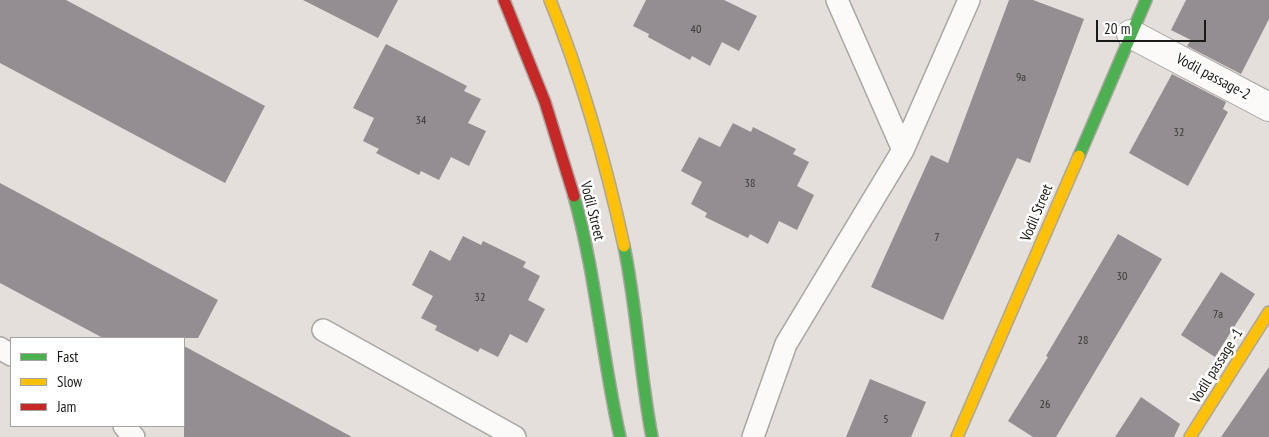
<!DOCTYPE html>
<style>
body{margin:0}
#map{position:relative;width:1269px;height:437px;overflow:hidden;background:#e4dfda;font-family:"PT Sans Narrow",sans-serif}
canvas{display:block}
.legend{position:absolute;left:10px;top:337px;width:175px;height:90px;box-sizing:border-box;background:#fff;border:1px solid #a4a3a2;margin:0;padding:6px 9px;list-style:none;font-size:15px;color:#1b1916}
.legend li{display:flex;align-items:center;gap:10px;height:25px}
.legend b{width:25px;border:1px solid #a4a3a2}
.scale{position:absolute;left:1096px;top:20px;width:110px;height:22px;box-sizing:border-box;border:2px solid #1b1916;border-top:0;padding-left:6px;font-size:15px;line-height:18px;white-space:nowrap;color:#1b1916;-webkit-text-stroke:4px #fff;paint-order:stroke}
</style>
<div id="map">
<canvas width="1269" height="437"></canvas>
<ul class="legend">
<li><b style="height:6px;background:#4caf50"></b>Fast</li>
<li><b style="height:6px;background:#ffc107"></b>Slow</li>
<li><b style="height:6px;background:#c62828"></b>Jam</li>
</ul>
<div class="scale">20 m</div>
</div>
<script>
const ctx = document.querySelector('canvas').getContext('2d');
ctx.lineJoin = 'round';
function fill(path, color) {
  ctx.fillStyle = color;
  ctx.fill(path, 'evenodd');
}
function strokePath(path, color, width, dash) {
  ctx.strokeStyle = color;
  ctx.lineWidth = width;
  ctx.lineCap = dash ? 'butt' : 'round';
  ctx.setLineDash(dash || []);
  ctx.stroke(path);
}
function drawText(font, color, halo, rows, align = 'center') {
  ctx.font = font + ' "PT Sans Narrow",sans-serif';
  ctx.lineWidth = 5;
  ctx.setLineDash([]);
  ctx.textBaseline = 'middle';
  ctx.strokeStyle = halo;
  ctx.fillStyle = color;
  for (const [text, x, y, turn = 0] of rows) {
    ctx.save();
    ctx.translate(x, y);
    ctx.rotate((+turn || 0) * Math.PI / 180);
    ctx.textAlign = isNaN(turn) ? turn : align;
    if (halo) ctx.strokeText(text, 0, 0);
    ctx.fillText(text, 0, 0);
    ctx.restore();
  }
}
fill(new Path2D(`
 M0 0H66L265 106 225 183 0 63Z
 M303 0H398L378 38Z
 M646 0H724L757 16 739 51 722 42 710 66 692 56 690 60 648 37 649 34 633 26Z
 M1009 0H1033L1084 19 1030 163 1017 158 943 320 871 287 931 155 948 163Z
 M1186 0H1269V19L1241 74 1187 46 1191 40 1171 30Z
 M386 44 467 86 464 91 481 99 468 123 486 131 469 166 451 157 439 180 421 171 419 175 376 153 379 149 363 141 374 118 353 108Z
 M1172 74 1226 102 1223 109 1228 112 1188 186 1129 153Z
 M733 123 751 132 753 127 796 149 793 154 809 162 797 186 814 195 797 230 779 221 768 244 750 234 748 238 705 217 707 213 691 204 702 182 681 171 699 137 720 147Z
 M0 183 218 300 198 338H103L0 283Z
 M1118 234 1162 259 1056 437H1033L1008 421 1048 357 1046 356Z
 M463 236 481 245 483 241 526 262 523 267 540 276 528 300 545 309 527 343 510 334 498 357 480 348 478 352 435 330 437 326 421 318 433 296 412 285 430 250 450 261Z
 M1221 272 1255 294 1215 357 1181 335Z
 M184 346 352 437H184Z
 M1269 367V437H1221Z
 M870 379 926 402 911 437H846Z
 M1141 397 1180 424 1174 437H1115Z`), '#948d91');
const lane = new Path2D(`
 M903 150 969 0
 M323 330 515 437
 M0 348 11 355
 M124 426 134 437
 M753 437 786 344 903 150 837 0`);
const street = new Path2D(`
 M1131 34 1269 107`);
const fast = new Path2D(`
 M1079 156 1146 0
 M574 196C596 275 602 357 620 437
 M624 246C637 309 640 374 652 437`);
const slow = new Path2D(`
 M550 0C582 79 606 163 624 246
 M957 437 1079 156
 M1190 437 1269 312`);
const jam = new Path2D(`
 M504 0 545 102 574 196`);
strokePath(lane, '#a9a6a2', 24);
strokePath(street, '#a9a6a2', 30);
strokePath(fast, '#a9a6a2', 14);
strokePath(slow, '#a9a6a2', 14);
strokePath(jam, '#a9a6a2', 14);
strokePath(lane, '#fbfaf9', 21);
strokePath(street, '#fbfaf9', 28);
strokePath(fast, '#4caf50', 11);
strokePath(slow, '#ffc107', 11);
strokePath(jam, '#c62828', 11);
drawText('12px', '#393635', null, [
 ["40",696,30],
 ["9a",1021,78],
 ["34",421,121],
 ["32",1179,133],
 ["38",750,184],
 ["7",937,238],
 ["30",1122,277],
 ["32",480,298],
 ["7a",1218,315],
 ["28",1083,341],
 ["26",1045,405],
 ["5",886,420]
]);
drawText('15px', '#1b1916', '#fff', [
 ["Vodil passage-2",1213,77,28],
 ["Vodil Street",592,211,76],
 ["Vodil Street",1037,213,-67],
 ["Vodil passage -1",1217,366,-58]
]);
</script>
